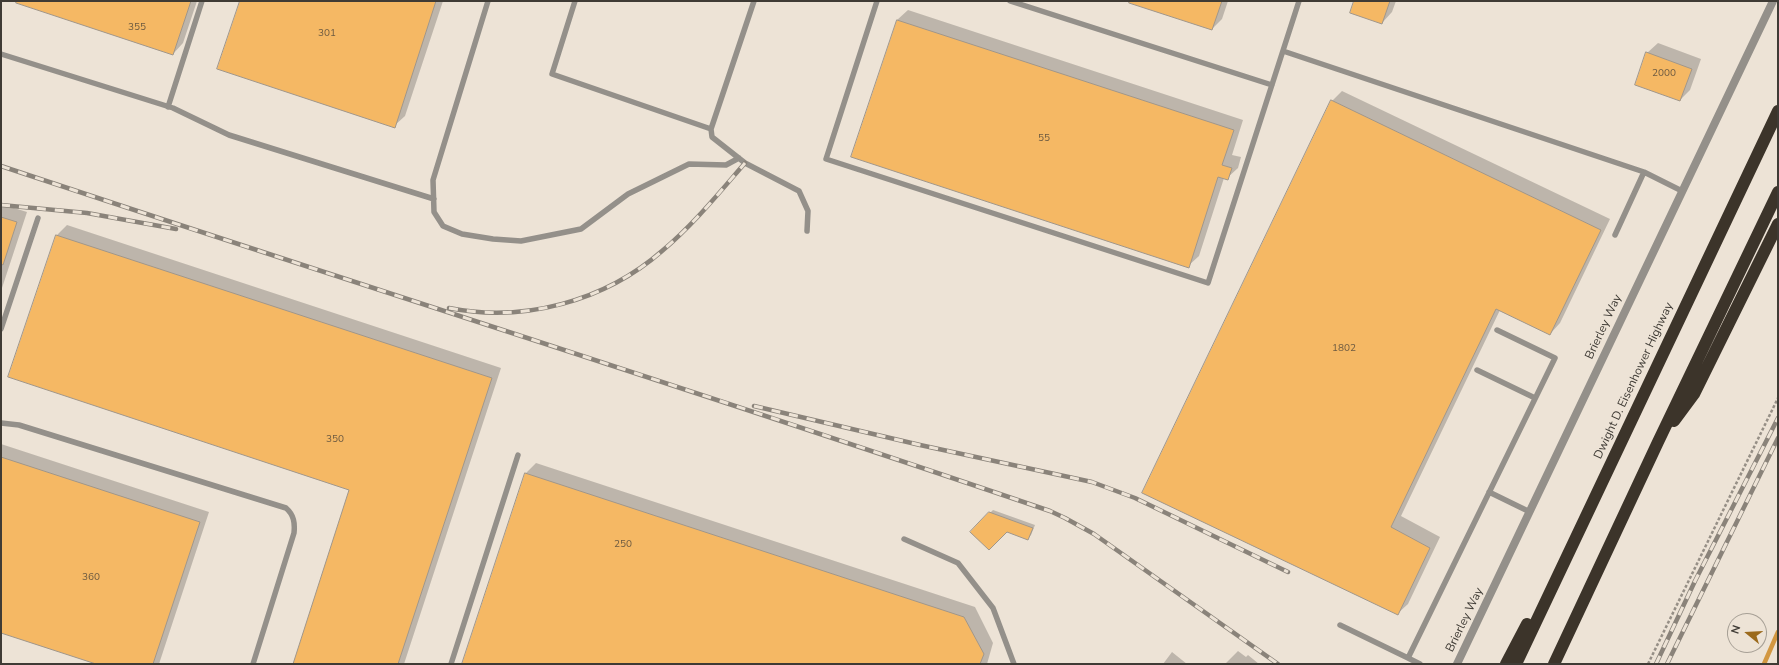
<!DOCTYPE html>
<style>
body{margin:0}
#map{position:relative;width:1779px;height:665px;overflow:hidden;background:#ede3d6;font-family:"Nunito Sans",sans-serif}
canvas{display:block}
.frame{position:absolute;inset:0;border:2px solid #3f3b35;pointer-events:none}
.north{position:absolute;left:1727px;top:613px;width:40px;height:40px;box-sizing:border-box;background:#ede3d6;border:1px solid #a7a096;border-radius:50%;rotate:288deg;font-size:11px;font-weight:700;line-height:16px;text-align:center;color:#3f3b35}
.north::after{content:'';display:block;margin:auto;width:14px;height:18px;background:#9b6a1d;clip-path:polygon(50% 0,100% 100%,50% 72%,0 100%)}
</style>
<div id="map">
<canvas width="1779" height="665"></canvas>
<div class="frame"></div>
<div class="north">N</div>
</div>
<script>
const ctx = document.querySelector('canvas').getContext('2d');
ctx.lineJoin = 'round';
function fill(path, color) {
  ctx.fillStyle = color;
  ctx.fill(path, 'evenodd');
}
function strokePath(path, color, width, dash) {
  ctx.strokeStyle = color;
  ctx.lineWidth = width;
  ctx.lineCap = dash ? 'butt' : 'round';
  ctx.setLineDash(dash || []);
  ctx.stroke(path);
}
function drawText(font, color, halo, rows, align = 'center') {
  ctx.font = font + ' "Nunito Sans",sans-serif';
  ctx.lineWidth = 4;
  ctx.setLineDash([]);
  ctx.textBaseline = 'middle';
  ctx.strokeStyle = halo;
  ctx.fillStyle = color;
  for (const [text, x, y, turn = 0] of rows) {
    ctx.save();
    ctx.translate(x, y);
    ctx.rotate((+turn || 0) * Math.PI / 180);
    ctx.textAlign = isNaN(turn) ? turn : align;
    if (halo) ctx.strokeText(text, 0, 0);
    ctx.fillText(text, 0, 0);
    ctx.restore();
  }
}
fill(new Path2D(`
 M12 1H197L183 43 173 54Z
 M241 1H443L405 116 394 126Z
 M1125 1H1228L1222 19 1212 29Z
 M1355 1H1396L1392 12 1382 23Z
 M908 10 1243 120 1232 155 1241 157 1238 168 1227 178H1224L1199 256 1188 266 853 157 897 20Z
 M1658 43 1701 59 1690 90 1680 100 1647 53Z
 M1342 91 1610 219 1560 323 1550 334 1500 310 1401 516 1440 537 1408 604 1397 614 1332 101Z
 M1 204 27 212 1 291Z
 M67 225 501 368 404 664H294L351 489 57 235Z
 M1 444 209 512 159 664H99L1 632Z
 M536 463 975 607 993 643 987 664H463L526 473Z
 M993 510 1035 525 1031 535 1028 538 1007 530 971 532Z
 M1238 651 1246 657 1248 655 1259 664H1225Z
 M1172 652 1187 664H1163Z`), '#0003');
strokePath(new Path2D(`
 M1764 664 1778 632`), '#d29741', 4.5);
const building = new Path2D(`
 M17 1H191L173 55 16 3Z
 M240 1H436L395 128 217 69Z
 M1130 1H1222L1212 30 1129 3Z
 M1354 1H1390L1382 24 1350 13Z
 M897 20 1234 130 1222 165 1232 168 1228 180 1218 177 1189 268 851 157Z
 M1646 52 1692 69 1680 101 1635 85Z
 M1331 100 1601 230 1550 335 1496 309 1391 527 1430 548 1398 615 1142 493Z
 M1 217 17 222 3 265 1 264Z
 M56 235 492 378 398 664H293L349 490 8 377Z
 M1 457 200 522 153 664H96L1 633Z
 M525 473 964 617 984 654 980 664H462Z
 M989 512 1033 528 1028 540 1007 532 989 550 970 532Z`);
fill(building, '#f5b864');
strokePath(building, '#a0968a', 1);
strokePath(new Path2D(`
 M1648 664 1778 398`), '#968f86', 2.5, [3, 2]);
strokePath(new Path2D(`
 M488 1 433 180 434 212 443 226 462 234 493 239 521 241 581 229 628 194 689 164 726 165 739 158
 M575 1 552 74 711 129 754 1
 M877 1 826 159 1208 283 1299 1
 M1010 1 1272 85
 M1283 51 1644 172 1682 191
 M1 54 173 108 229 135 434 199
 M168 107 202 1
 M711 129 712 137 745 163 799 191 808 211 807 231
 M1615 235 1644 172
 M1 329 38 218
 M1477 370 1535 398
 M1 423 19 425 286 508C294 515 295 523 294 533L253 664
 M1489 492 1530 512
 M904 539 958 563 993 608 1014 664
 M1340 625 1408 658
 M451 664 518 455
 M1420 664 1408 658 1555 358 1497 330`), '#94908a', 5.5);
strokePath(new Path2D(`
 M1457 664 1773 1`), '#94908a', 8);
strokePath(new Path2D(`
 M1674 421 1694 394 1778 224
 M1506 664 1527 624
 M1516 664 1778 111
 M1554 664 1658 442 1778 192`), '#3c342a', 12);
const rail = new Path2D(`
 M1 166C350 282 701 392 1050 511L1065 518 1094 534 1278 664
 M1 205 87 213 176 229
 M449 308C524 323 605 301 662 251 693 225 719 193 745 163
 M754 406 920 445 1092 482 1135 498 1288 572
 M1656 664 1695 581 1778 418
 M1667 664 1778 438`);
strokePath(rail, '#8a837a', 4.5);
strokePath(rail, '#ede3d6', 3, [9]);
drawText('10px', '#6c5a41', null, [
 ["355",137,28],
 ["301",327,34],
 ["2000",1664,74],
 ["55",1044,139],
 ["1802",1344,349],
 ["350",335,440],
 ["250",623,545],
 ["360",91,578]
]);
drawText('12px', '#3f3b35', '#ede3d6', [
 ["Brierley Way",1604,327,-65],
 ["Dwight D. Eisenhower Highway",1634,381,-65],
 ["Brierley Way",1465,620,-64]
]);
</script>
